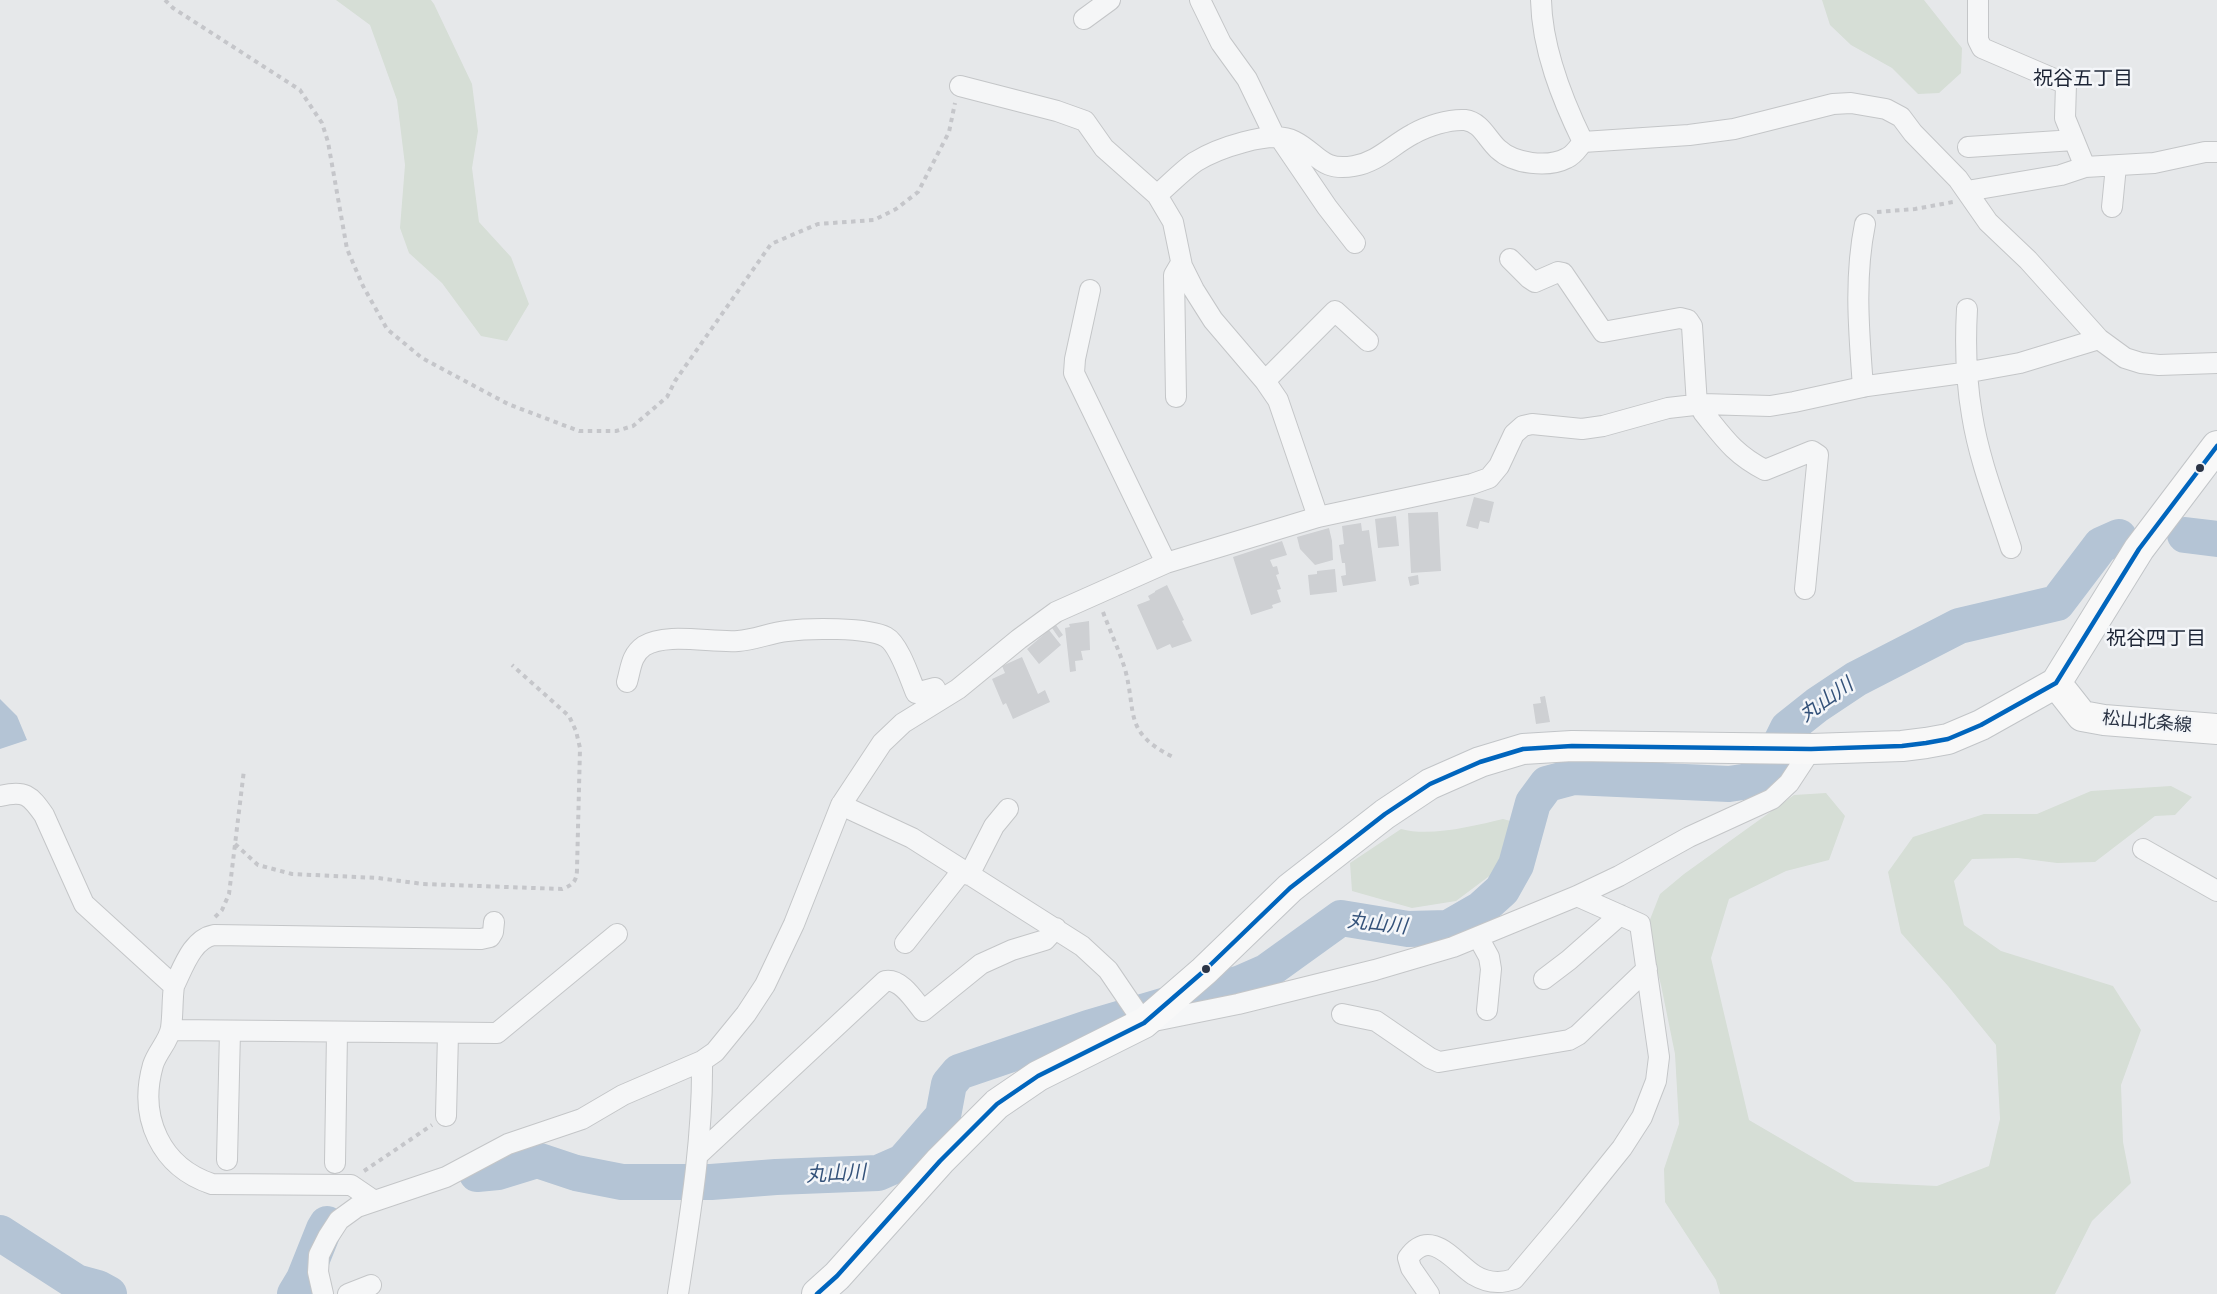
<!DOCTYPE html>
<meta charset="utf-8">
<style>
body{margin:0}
canvas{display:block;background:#e6e8ea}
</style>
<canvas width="2217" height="1294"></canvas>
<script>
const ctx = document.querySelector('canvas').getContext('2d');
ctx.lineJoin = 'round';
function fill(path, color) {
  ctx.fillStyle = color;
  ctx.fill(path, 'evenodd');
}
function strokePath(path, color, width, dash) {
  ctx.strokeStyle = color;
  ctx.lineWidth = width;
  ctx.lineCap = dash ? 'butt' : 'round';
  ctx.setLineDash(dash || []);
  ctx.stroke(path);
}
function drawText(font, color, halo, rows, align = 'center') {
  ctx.font = font + ' Poppins,"Noto Sans JP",sans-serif';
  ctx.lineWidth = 5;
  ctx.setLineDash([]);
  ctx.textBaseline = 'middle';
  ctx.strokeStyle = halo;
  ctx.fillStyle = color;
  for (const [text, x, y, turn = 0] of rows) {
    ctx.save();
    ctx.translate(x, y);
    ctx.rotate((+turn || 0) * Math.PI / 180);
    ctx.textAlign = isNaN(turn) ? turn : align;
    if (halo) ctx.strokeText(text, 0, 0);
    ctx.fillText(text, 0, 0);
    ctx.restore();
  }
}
fill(new Path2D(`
 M336 0H431L434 4 472 84 478 131 472 168 479 222 511 257 529 304 507 341 481 336 442 283 409 253 400 228 405 165 397 100 370 25Z
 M1822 0H1924L1962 48 1961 73 1939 93 1918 94 1892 68 1851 45 1830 25Z
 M2171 786 2192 797 2175 815 2155 816 2095 862 2057 863 2018 858 1972 859 1954 881 1964 925 2001 951 2113 986 2141 1030 2121 1085 2123 1142 2131 1183 2092 1221 2055 1294H1720L1716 1280 1665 1202 1664 1169 1679 1124 1675 1054 1661 985 1652 951 1649 922 1660 894 1684 874 1794 795 1826 793 1845 816 1829 860 1786 871 1729 899 1711 958 1749 1120 1855 1182 1937 1186 1989 1166 2000 1119 1996 1045 1948 986 1901 933 1888 872 1913 837 1984 814H2037L2091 791Z
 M1503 819 1526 825 1496 871 1456 901 1412 908 1352 891 1350 863 1401 829C1430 837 1474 826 1503 819Z`), '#d6ded6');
fill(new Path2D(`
 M0 699 17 716 27 740 0 749Z`), '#b4c4d5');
strokePath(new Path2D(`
 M2185 535 2217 539
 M477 1174 498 1172 537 1160 576 1173 622 1182H711L776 1177 878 1173 903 1162 943 1116 949 1084 959 1072 1088 1028 1241 983 1266 972 1341 918 1408 929 1448 928 1481 909 1502 890 1516 865 1533 803 1547 784 1573 777 1729 784 1763 779 1788 728 1817 705 1856 679 1959 626 2057 603 2101 545 2119 537
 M0 1233 76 1282 98 1288 109 1294
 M295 1294 304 1279 324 1229 327 1224`), '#b4c4d5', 36);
fill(new Path2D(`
 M1474 497 1494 502 1489 523 1480 521 1478 529 1466 526Z
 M1438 512 1441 571 1411 573 1408 513Z
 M1396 516 1399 546 1378 548 1375 519Z
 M1361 523 1362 531 1369 530 1376 581 1343 586 1341 576 1346 575 1345 563H1342L1339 545 1344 544 1342 526Z
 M1329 528 1332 541 1333 560 1315 565 1300 549 1297 537Z
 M1282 541 1287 555 1270 560 1273 567 1277 566 1279 574 1276 575 1281 589 1277 590 1281 602 1272 605 1273 608 1251 615 1233 557Z
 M1335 569 1337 592 1310 595 1308 575 1317 574V571Z
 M1418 575 1419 584 1410 586 1408 577Z
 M1167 585 1184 620 1182 621 1192 641 1172 648 1170 644 1157 650 1137 605 1150 600 1148 596 1155 592V591Z
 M1089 621 1090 650 1081 651 1083 660 1075 661 1076 671 1070 672 1065 628 1070 627 1069 624Z
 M1056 625 1063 635 1059 638 1052 628Z
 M1049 630 1061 645 1039 664 1027 649Z
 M1022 657 1038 694 1045 690 1050 702 1013 719 1006 703 1003 705 992 679 1005 673 1002 666Z
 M1545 696 1550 722 1536 724 1533 704 1541 703 1540 697Z`), '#ced0d3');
const street = new Path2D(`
 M1200 0 1221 43 1247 79 1275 137
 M1541 0C1542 49 1562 99 1583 142
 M1978 0V40L1982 48 2066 84 2065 118 2085 167
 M1084 19 1110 0
 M960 86 1057 111 1085 121 1104 148 1157 195
 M1280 138 1327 207 1355 243
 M1968 147 2074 140
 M1967 191 2061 175 2085 167 2154 163 2205 152H2217
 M2112 207 2116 166
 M1510 259 1529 278 1535 282 1558 272 1563 273 1603 332 1680 318 1688 320 1692 326 1697 405
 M1090 290 1075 359 1074 373 1166 563
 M1967 309C1965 345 1966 380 1972 415 1979 460 1997 505 2011 548
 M1265 381 1335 311 1368 341
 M1863 387C1859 333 1854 278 1865 224
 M1176 397 1174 275 1181 263
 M1703 404V412C1724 438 1734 454 1765 470L1812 451 1818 455 1805 589
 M1318 517 1278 400 1265 381 1213 320 1194 290 1182 266 1173 222 1157 195C1170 184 1181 172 1195 162 1216 149 1271 129 1294 141 1318 153 1321 172 1354 166 1378 162 1392 145 1413 134 1427 126 1449 119 1465 120 1481 122 1487 139 1498 149 1514 164 1548 168 1567 158 1574 155 1578 148 1583 142L1689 135 1734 129 1833 104 1851 103 1886 109 1901 117 1913 133 1958 179 1988 222 2028 260 2099 339 2125 358 2141 363 2159 365 2217 363
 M627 682C631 668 631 655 644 646 666 632 711 643 738 641 754 640 770 633 787 631 808 628 868 627 886 637 899 644 910 679 916 693L935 688 940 699
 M0 796C25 790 30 795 44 815L84 904 174 986C172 1000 173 1014 171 1028 169 1041 157 1052 153 1065 138 1118 161 1167 212 1184L351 1185 373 1200
 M841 805 912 838 1082 946 1108 970 1144 1023 1238 1004 1375 970 1453 947 1577 896 1619 876 1689 837 1772 799 1789 783 1812 748
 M2143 849 2217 891
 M969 875 994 826 1008 809
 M1478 937 1489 957 1491 969 1487 1010
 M905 943 962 871
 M1544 979 1569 960 1620 915
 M174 986C183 968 192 939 214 935L481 939 490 937 493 932 494 922
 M1342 1014 1376 1021 1430 1058 1439 1062 1569 1040 1578 1035 1647 969
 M171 1030 497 1033 617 934
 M446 1116 448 1034
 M698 1155 885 981C901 978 914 1000 923 1011L981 964 1012 950 1045 940 1056 928
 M227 1160 230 1031
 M335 1163 337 1032
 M323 1294 318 1272 319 1255 328 1237 339 1220 357 1207 446 1177 508 1144 582 1119 623 1095 702 1061 715 1052 746 1014 765 985 794 924 841 805 882 743 903 723 958 689 1019 639 1056 612 1166 563 1318 517 1472 484 1489 478 1499 466 1514 434 1523 426 1532 424 1582 429 1603 426 1668 408 1703 404 1770 406 1794 402 1867 386 1970 372 2020 363 2099 339
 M348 1294 371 1285
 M678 1294C690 1216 703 1140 702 1061
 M1429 1294 1411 1268 1408 1258C1431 1226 1454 1262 1474 1275 1487 1283 1500 1284 1514 1279L1568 1215 1622 1148 1642 1117 1656 1081 1659 1057 1640 924 1577 896`);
const primary = new Path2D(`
 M2056 683 2082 716 2104 720 2217 729
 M817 1294 837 1276 940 1161 997 1104 1038 1076 1144 1023 1204 971 1290 888 1385 814 1430 784 1480 762 1523 749 1572 746 1811 749 1902 746 1926 743 1948 739 1981 725 2056 683 2139 549 2217 446`);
strokePath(street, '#c4c6c8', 22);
strokePath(primary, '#c2c5c8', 32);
strokePath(new Path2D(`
 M165 0 173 8 300 90 322 123 328 142 347 249 363 286 387 329 422 358 508 404 579 431H616L633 426 667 397 675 381 771 244 818 224 874 220 896 209 918 192 949 132 955 103
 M1877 212 1915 209 1953 202
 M1103 612C1110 631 1119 650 1125 669 1137 714 1123 732 1173 757
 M235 844 258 865 292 874 378 878 423 884 562 889C573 885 577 881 577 869L580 748 576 731 569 716 512 665
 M215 917 222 910 229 894 244 770
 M364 1171 432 1125`), '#c5c6ca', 4, [4.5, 4.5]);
strokePath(street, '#f5f6f7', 20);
strokePath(primary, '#f8f8f8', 30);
strokePath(new Path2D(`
 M817 1294 837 1276 940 1161 997 1104 1038 1076 1144 1023 1204 971 1290 888 1385 814 1430 784 1480 762 1523 749 1572 746 1811 749 1902 746 1926 743 1948 739 1981 725 2056 683 2139 549 2217 446`), '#0065bd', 4.5);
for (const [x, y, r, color] of [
 [2200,468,5,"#2b3445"],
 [1206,969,5,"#2b3445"]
]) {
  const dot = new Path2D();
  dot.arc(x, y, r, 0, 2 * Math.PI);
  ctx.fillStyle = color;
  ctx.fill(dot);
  strokePath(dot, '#f4f6f9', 2);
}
drawText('18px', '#2b3445', '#f4f6f9', [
 ["松山北条線",2147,723,5]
]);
drawText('20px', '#1d2536', '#f4f6f9', [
 ["祝谷五丁目",2083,80],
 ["祝谷四丁目",2156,640]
]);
drawText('italic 20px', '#34527a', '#f4f6f9', [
 ["丸山川",1827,701,-35],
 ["丸山川",1377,925,6],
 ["丸山川",836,1175,-3]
]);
</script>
